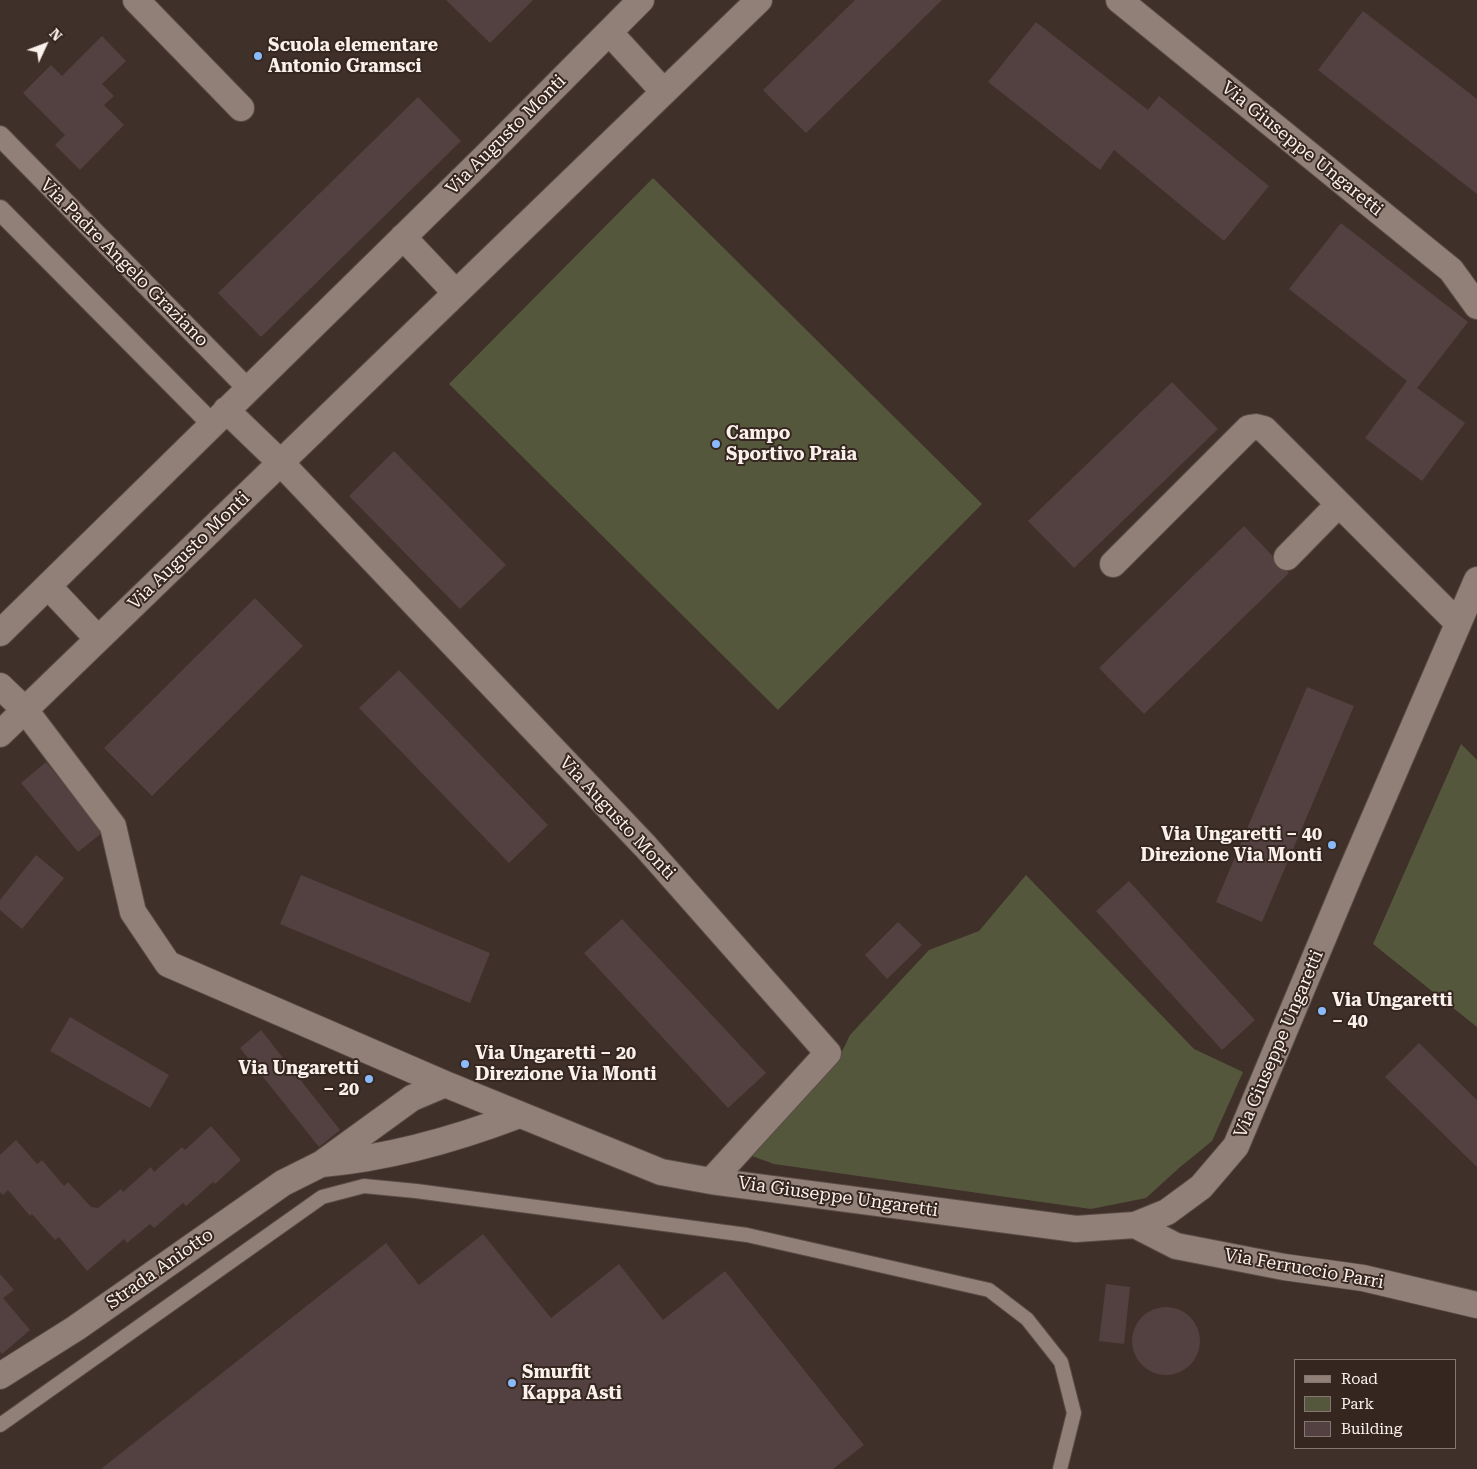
<!DOCTYPE html>
<meta charset="utf-8">
<style>
body{margin:0}
#map{position:relative;width:1477px;height:1469px;overflow:hidden;background:#3f3029;font-family:"Roboto Serif",serif}
canvas{display:block}
.legend{position:absolute;left:1294px;top:1359px;width:162px;height:90px;box-sizing:border-box;background:#35261f;border:1px solid #847771;margin:0;padding:6px 9px;list-style:none;font-size:15px;color:#fbf1ec}
.legend li{display:flex;align-items:center;gap:10px;height:25px}
.legend b{width:25px;border:1px solid #847771}
.north{position:absolute;left:20px;top:20px;width:50px;height:50px;-webkit-text-stroke:4px #35261f;paint-order:stroke;rotate:47deg;font-size:14px;font-weight:700;line-height:20px;text-align:center;color:#fbf1ec}
.north::after{content:'';display:block;margin:auto;width:18px;height:22px;background:#fbf1ec;clip-path:polygon(50% 0,100% 100%,50% 72%,0 100%)}
</style>
<div id="map">
<canvas width="1477" height="1469"></canvas>
<ul class="legend">
<li><b style="height:6px;background:#918077"></b>Road</li>
<li><b style="height:14px;background:#55573c"></b>Park</li>
<li><b style="height:14px;background:#534141"></b>Building</li>
</ul>
<div class="north">N</div>
</div>
<script>
const ctx = document.querySelector('canvas').getContext('2d');
ctx.lineJoin = 'round';
function fill(path, color) {
  ctx.fillStyle = color;
  ctx.fill(path, 'evenodd');
}
function strokePath(path, color, width, dash) {
  ctx.strokeStyle = color;
  ctx.lineWidth = width;
  ctx.lineCap = dash ? 'butt' : 'round';
  ctx.setLineDash(dash || []);
  ctx.stroke(path);
}
function drawText(font, color, halo, rows, align = 'center') {
  ctx.font = font + ' "Roboto Serif",serif';
  ctx.lineWidth = 4;
  ctx.setLineDash([]);
  ctx.textBaseline = 'middle';
  ctx.strokeStyle = halo;
  ctx.fillStyle = color;
  for (const [text, x, y, turn = 0] of rows) {
    ctx.save();
    ctx.translate(x, y);
    ctx.rotate((+turn || 0) * Math.PI / 180);
    ctx.textAlign = isNaN(turn) ? turn : align;
    if (halo) ctx.strokeText(text, 0, 0);
    ctx.fillText(text, 0, 0);
    ctx.restore();
  }
}
fill(new Path2D(`
 M653 178 982 504 778 710 449 384Z
 M1461 744 1477 760V1027L1373 944Z
 M1026 875 1194 1049 1243 1072 1212 1141 1179 1168 1146 1198 1091 1209 774 1164 752 1156 837 1062 850 1035 929 950 979 931Z`), '#55573c');
fill(new Path2D(`
 M446 0H533L490 43Z
 M855 0H942L806 133 763 90Z
 M1363 11 1477 99V194L1318 70Z
 M1036 22 1148 110 1159 96 1269 186 1224 241 1114 150 1100 170 988 82Z
 M102 36 126 61 102 84 114 96 104 105 124 125 80 170 55 145 65 135 23 93 51 65 62 76Z
 M418 97 461 141 261 337 218 293Z
 M1341 223 1468 322 1417 388 1465 423 1422 481 1365 438 1407 381 1289 289Z
 M1172 382 1218 429 1074 568 1028 521Z
 M394 451 506 565 460 609 349 496Z
 M1244 526 1289 573 1144 714 1099 668Z
 M255 598 303 646 152 796 104 748Z
 M399 670 548 825 509 863 359 708Z
 M1307 687 1354 706 1262 922 1216 902Z
 M46 762 103 832 78 852 21 783Z
 M36 855 64 878 22 929 0 910V900Z
 M301 875 490 953 470 1003 280 924Z
 M1129 881 1255 1020 1222 1050 1096 911Z
 M622 919 766 1073 728 1108 584 953Z
 M898 922 922 945 887 979 865 955Z
 M70 1017 169 1075 150 1108 50 1051Z
 M261 1030 340 1130 319 1147 240 1048Z
 M1419 1043 1477 1100V1167L1385 1077Z
 M211 1126 241 1160 215 1184 213 1182 186 1206 183 1203 154 1228 150 1224 127 1243 124 1239 87 1271 59 1237 55 1240 32 1214 30 1216 8 1190 3 1195 0 1192V1155L16 1140 37 1164 42 1160 64 1186 68 1182 91 1207 98 1208 121 1189 123 1192 151 1167 154 1172 182 1147 185 1150Z
 M483 1234 551 1318 619 1264 663 1320 725 1271 864 1445 833 1469H101L386 1243 419 1285Z
 M0 1274 14 1290 3 1298 30 1330 2 1354 0 1352Z
 M1106 1284 1130 1287 1124 1344 1099 1341Z
 M1132 1341a34 34 0 1 1 68 0a34 34 0 1 1-68 0Z`), '#534141');
const service = new Path2D(`
 M0 1425 322 1197 364 1186 416 1191 747 1235 989 1290 1027 1319 1061 1362 1074 1413 1060 1469`);
const pedestrian = new Path2D(`
 M0 136 248 389
 M0 210 212 424`);
const minor = new Path2D(`
 M136 0 241 108
 M1119 0 1451 270 1477 306
 M609 32 664 92
 M403 237 456 293
 M226 410 281 463 646 847 828 1053 711 1181
 M1287 557 1338 505
 M1113 564 1249 428 1256 427 1264 429 1458 623
 M48 586 98 639
 M0 633 487 155 641 0
 M0 686 25 710 113 826 133 912 168 964 445 1084 661 1172 711 1181 1076 1229 1135 1225 1167 1212 1201 1187 1236 1146 1350 874 1477 580
 M0 734 759 0
 M322 1164C389 1158 456 1139 519 1115
 M1135 1225 1176 1246 1284 1267 1363 1278 1477 1305
 M0 1376 76 1328 283 1183 321 1164 412 1098 445 1084`);
strokePath(service, '#594c46', 16);
strokePath(pedestrian, '#594c46', 22);
strokePath(minor, '#594c46', 28);
strokePath(service, '#918077', 14);
strokePath(pedestrian, '#918077', 20);
strokePath(minor, '#918077', 26);
for (const [x, y, r, color] of [
 [258,56,5,"#8abafc"],
 [716,444,5,"#8abafc"],
 [1332,845,5,"#8abafc"],
 [1322,1011,5,"#8abafc"],
 [465,1064,5,"#8abafc"],
 [369,1079,5,"#8abafc"],
 [512,1383,5,"#8abafc"]
]) {
  const dot = new Path2D();
  dot.arc(x, y, r, 0, 2 * Math.PI);
  ctx.fillStyle = color;
  ctx.fill(dot);
  strokePath(dot, '#35261f', 2);
}
drawText('bold 18px', '#fbf1ec', '#35261f', [
 ["Scuola elementare",268,46],
 ["Antonio Gramsci",268,67],
 ["Campo",726,434],
 ["Sportivo Praia",726,455],
 ["Via Ungaretti – 40",1322,835,"right"],
 ["Direzione Via Monti",1322,856,"right"],
 ["Via Ungaretti",1332,1001],
 ["– 40",1332,1022],
 ["Via Ungaretti – 20",475,1054],
 ["Direzione Via Monti",475,1075],
 ["Via Ungaretti",359,1069,"right"],
 ["– 20",359,1090,"right"],
 ["Smurfit",522,1373],
 ["Kappa Asti",522,1394]
], 'left');
drawText('18px', '#fbf1ec', '#35261f', [
 ["Via Augusto Monti",506,135,-45],
 ["Via Giuseppe Ungaretti",1302,149,39],
 ["Via Padre Angelo Graziano",124,263,45],
 ["Via Augusto Monti",189,551,-44],
 ["Via Augusto Monti",617,818,47],
 ["Via Giuseppe Ungaretti",1279,1044,-67],
 ["Via Giuseppe Ungaretti",838,1197,8],
 ["Strada Aniotto",160,1269,-35],
 ["Via Ferruccio Parri",1304,1269,10]
]);
</script>
